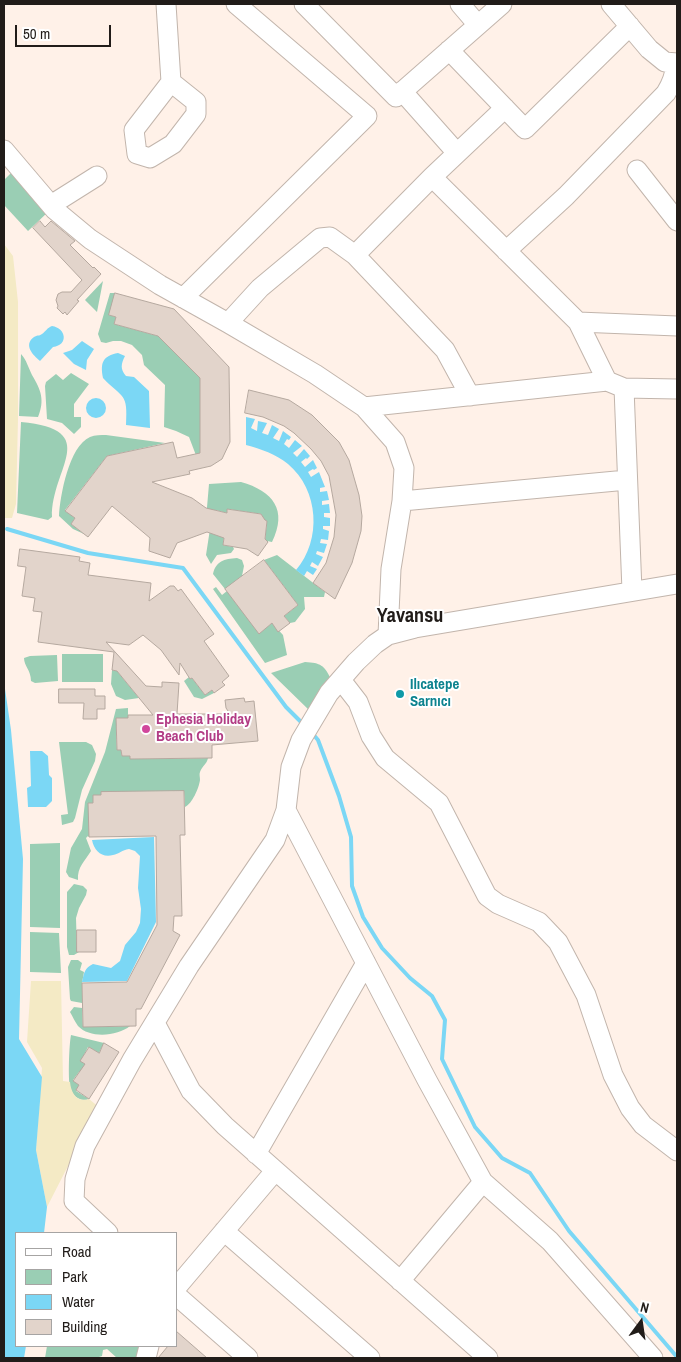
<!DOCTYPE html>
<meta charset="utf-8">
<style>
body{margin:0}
#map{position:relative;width:681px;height:1362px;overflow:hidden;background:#fff1e8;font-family:"Archivo Narrow",sans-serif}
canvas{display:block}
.frame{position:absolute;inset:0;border:5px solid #211c19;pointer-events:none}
.legend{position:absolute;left:15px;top:1232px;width:162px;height:115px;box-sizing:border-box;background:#fff;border:1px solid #a6a4a3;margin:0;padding:6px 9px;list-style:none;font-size:15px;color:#211c19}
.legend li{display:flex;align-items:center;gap:10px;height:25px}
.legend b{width:25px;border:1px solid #a6a4a3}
.north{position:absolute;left:616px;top:1297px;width:50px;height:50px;-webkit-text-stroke:4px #fff;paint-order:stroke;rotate:14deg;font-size:14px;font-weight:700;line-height:20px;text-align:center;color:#211c19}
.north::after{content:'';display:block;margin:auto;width:18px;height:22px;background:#211c19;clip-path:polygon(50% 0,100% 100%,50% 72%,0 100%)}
.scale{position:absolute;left:15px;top:25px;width:96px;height:22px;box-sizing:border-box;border:2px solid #211c19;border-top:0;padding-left:6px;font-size:15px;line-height:18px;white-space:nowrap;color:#211c19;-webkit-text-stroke:4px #fff;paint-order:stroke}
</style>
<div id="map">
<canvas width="681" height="1362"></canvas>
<div class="frame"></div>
<ul class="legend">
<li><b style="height:6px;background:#fff"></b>Road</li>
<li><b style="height:14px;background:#9aceb4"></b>Park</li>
<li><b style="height:14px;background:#7bd7f5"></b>Water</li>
<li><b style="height:14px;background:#e2d4cb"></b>Building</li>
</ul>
<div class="north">N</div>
<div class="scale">50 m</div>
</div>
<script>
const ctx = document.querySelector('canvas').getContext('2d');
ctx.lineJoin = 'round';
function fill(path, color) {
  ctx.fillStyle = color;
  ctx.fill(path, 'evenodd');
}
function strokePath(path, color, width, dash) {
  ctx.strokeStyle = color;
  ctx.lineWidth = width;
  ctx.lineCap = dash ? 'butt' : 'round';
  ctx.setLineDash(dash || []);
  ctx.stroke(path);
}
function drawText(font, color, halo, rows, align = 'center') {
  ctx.font = font + ' "Archivo Narrow",sans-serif';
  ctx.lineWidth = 4;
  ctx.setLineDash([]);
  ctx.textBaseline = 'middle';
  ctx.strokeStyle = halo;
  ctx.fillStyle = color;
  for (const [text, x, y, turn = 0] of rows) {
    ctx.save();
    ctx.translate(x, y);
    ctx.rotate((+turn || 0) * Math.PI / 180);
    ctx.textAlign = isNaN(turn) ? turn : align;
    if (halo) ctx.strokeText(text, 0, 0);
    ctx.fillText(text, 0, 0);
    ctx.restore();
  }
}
fill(new Path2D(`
 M11 173 48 212 28 231 4 205V180Z
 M103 281 97 312 85 300Z
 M110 293H115L109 315 116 317 114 324 158 336 200 378V440H210L197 458 189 437 176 431 164 427 165 385 144 365 142 355 132 345 121 341H113L106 343 101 342 98 334Z
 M21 354C27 361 28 367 32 375 41 390 45 400 38 417L19 416Z
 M71 373 89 384 74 404V417H81V427L74 434 62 423 47 419 45 386 46 382 56 374 63 380Z
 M21 422C103 430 51 468 52 517L48 520 17 513Z
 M106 435 165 443 107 456 65 510 75 518 71 524 84 534 73 529 59 516C60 496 69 446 90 437 95 435 101 435 106 435Z
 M241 482C273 491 288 510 272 542L267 541 265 539 267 521 263 520 261 514 227 509V513L215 510 224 538 223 545 233 547 234 549 231 553 217 555 211 564 206 555 210 529 206 519 209 484Z
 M277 555 325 592 324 597H304L305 609 295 622 290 623 284 616 298 605 264 560Z
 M237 558 242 560 244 566 242 576 225 589 213 574C216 561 224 559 237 558Z
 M216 587 222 595 227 591 259 633 272 623 283 635 287 655 265 663 213 589Z
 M62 654H103V682H62Z
 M57 655 58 681 35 683 31 681C31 670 24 666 24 658L30 656Z
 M305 662C321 663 324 665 331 679L311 712 271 673Z
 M112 670 117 671 139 698 125 700 116 696 111 684Z
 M189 677 192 678 205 695 212 690 214 693 202 699 194 697 184 681Z
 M128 708V718H120L116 728 117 750H121L122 756H130L131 759 208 758C207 764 202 766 200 772 199 774 200 777 200 780 199 788 192 804 185 807L184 791 101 792V795L93 803 89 837 88 836 86 838 91 851C85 861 77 867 78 880L69 877 66 872 71 848 82 829 85 802 105 752 116 709Z
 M59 742H86L92 745 96 754 95 761 82 790 75 818 73 822 62 825 61 815 68 814Z
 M60 843V928L30 927V844Z
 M74 884 83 886 87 890 86 895 79 908 76 918 77 951 79 952 74 955H69L67 947V892Z
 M30 932 59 933 61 973 30 972Z
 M71 960H78L82 963 80 970 84 972 82 983V1003L71 1001 70 999 68 967Z
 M74 1007 82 1008 83 1027 130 1026C118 1036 90 1039 78 1026 75 1022 73 1017 70 1012Z
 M71 1035 104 1043 99 1053 88 1047 81 1061 90 1067 84 1076 79 1072 73 1080 79 1085 76 1091 89 1099C81 1102 73 1097 70 1088 68 1079 69 1045 71 1035Z
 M47 1346H142L139 1358H117L107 1349 103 1350 102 1356 96 1358H45Z`), '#9aceb4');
fill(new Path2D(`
 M4 244 13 256 18 302V419L16 504 12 518H4Z
 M31 981H61L63 1081 70 1082C71 1093 77 1103 89 1099L100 1108 87 1129 47 1207 36 1150 42 1068 27 1042Z`), '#f4eac5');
fill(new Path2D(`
 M52 326C66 328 69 345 53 347L40 361C33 355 23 345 34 337 39 334 38 337 42 334 46 331 47 328 52 326Z
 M82 341 94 349 87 360 86 370 74 364 63 353 72 350Z
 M118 353 125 356C121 364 120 369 126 376L134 377 149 391 150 428 126 425C128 392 123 399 103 378 100 362 103 356 118 353Z
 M86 408a10 10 0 1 1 20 0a10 10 0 1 1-20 0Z
 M246 417 255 419 251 428 257 431 258 421 267 423 262 433 268 435 272 425 279 429 273 438 279 441 283 431 291 437 289 440 287 439 284 444 289 448 295 440 302 446 293 453 297 457 304 449 310 456 307 459 306 458 301 462 305 467 313 460 317 468 314 470 313 469 308 472 311 477 319 472 325 487 320 488V492L327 491 329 500 322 501V505L329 504 330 513H324V517L330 518V526H323V529L329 531 328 540 321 539 320 543 327 544 324 553 317 551 316 554 323 557 318 566 312 562 310 566 317 569 313 575 307 571 304 576 296 570C322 540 319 490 288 464 276 454 261 449 246 445Z
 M4 682 11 730 23 859 19 1039 42 1077 36 1150 47 1207 44 1233H16V1346H26L24 1358H4Z
 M30 751H42L48 756 49 775 52 778V801L46 807H28L27 788 31 786Z
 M154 837 156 922 127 981 82 982C84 972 85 968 93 964L111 968 120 961 125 945 136 932 140 923 141 909 138 888 140 856 135 851 129 849C122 850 119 854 113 855 102 858 94 851 92 840Z`), '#7bd7f5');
strokePath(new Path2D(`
 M7 529 88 553 183 568 286 707 303 724
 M312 733 318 740 339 796 351 837 352 886 363 917 382 948 410 978 432 996 445 1020 442 1059 475 1127 502 1158 530 1173 569 1231 677 1357`), '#7bd7f5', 4);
const building = new Path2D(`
 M40 221 45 227 51 221 75 241 70 245 93 268 94 267 101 274 77 300 79 301 67 315 65 312 63 314 57 308 58 306 56 300 58 294 62 292H71L82 280 33 228Z
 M115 293 174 309 229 367 230 442 222 459 211 466 189 471 190 474 152 482 192 498 206 508 227 513V509L261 514 265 520 267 521 265 539 268 542 258 556 247 549 223 545 224 538 207 532 177 543 170 558 149 551 150 538 112 506 88 537 71 524 75 518 65 511 107 456 173 442 177 458 200 453V378L158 336 114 324 116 317 109 315Z
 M249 390 289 400 312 415 339 442 349 460 359 495 362 516 361 531 352 563 335 599 313 583 326 563 334 537 336 515 329 476 321 461 311 449 294 433 284 426 263 417 245 413Z
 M20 549 80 557 79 561 90 563 88 575 151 583 149 601 170 586H174L178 591 181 589 214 634 204 641 229 676 222 682 225 685 214 693 212 690 205 695 192 678 190 679 180 663 179 675 161 650 143 635 129 645 106 642 146 686 162 687V682L179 683 177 714H230L226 708 225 700 244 698 245 702 254 701 258 741 212 745V758L130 759V756H122L121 750H117L116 718H128V715H153L117 671 112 670 114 652 38 642 42 612 33 611 35 598 22 596 26 567 18 566Z
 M264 560 298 605 284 616 290 623 278 632 272 623 259 634 225 589Z
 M59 689H95V696H105V709H97V719H83L84 703H59Z
 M184 791 185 835H180L182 916H174L173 931 180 935 141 1009H136V1026L83 1027 82 983 127 982 157 925 156 836 89 837 88 803H93V795H101V792Z
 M77 930H96V952H77Z
 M104 1043 119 1052 89 1099 76 1090 79 1085 73 1081 85 1064 80 1061 89 1047 99 1053Z
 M176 1331 207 1358H158L168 1346H176Z`);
fill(building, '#e2d4cb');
strokePath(building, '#b5a89f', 1);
const minor = new Path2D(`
 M166 4 171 82 134 130 137 154 150 158 173 144 196 114V102L171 82
 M304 4 396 97 502 4
 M460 4 478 25
 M611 4 649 49 665 62 677 63
 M449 50 525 129 630 26
 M402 91 457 153
 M4 150 55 210 90 239 160 285 228 323 315 374 364 407 395 442 404 468 402 501 391 569 388 635
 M637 170 677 221
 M432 177 578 322 607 381 624 388 632 591
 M51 205 97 176
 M506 251 566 196 666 93C672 83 676 74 675 63
 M355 255 432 177 505 108
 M183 298 367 116 236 4
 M578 322 677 326
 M228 323 260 288 320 238 330 237 355 255 445 350 470 396
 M624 388 677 389
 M364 407 607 381
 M402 501 627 480
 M341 680 358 702 371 736 385 758 439 803 487 896 498 904 539 922 558 942 586 995 613 1075 630 1108 643 1125 677 1151
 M286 810 427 1080 483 1182 550 1241 653 1358
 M155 1023 191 1091 225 1126 488 1358
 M256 1154 366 963
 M224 1231 370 1358
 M108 1233 74 1201 75 1179 85 1146 132 1060 189 966 275 840 286 810 291 767 301 740 329 693 356 662 375 644 388 635 415 628 677 584
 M400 1281 483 1182
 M176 1288 275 1171
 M176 1295 248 1358
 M146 1358 149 1346`);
strokePath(minor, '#c2b5ac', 21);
strokePath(minor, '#fff', 19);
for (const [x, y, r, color] of [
 [400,694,5,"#0f9aa8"],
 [146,729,5,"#d1479c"]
]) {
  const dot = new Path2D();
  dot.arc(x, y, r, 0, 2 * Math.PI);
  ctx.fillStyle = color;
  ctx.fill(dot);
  strokePath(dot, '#fff', 2);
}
drawText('bold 15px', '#0d838f', '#fff', [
 ["Ilıcatepe",410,685],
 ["Sarnıcı",410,702]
], 'left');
drawText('bold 15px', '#b23c85', '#fff', [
 ["Ephesia Holiday",156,720],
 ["Beach Club",156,737]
], 'left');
drawText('bold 20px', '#211c19', '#fff', [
 ["Yavansu",410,617]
]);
</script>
